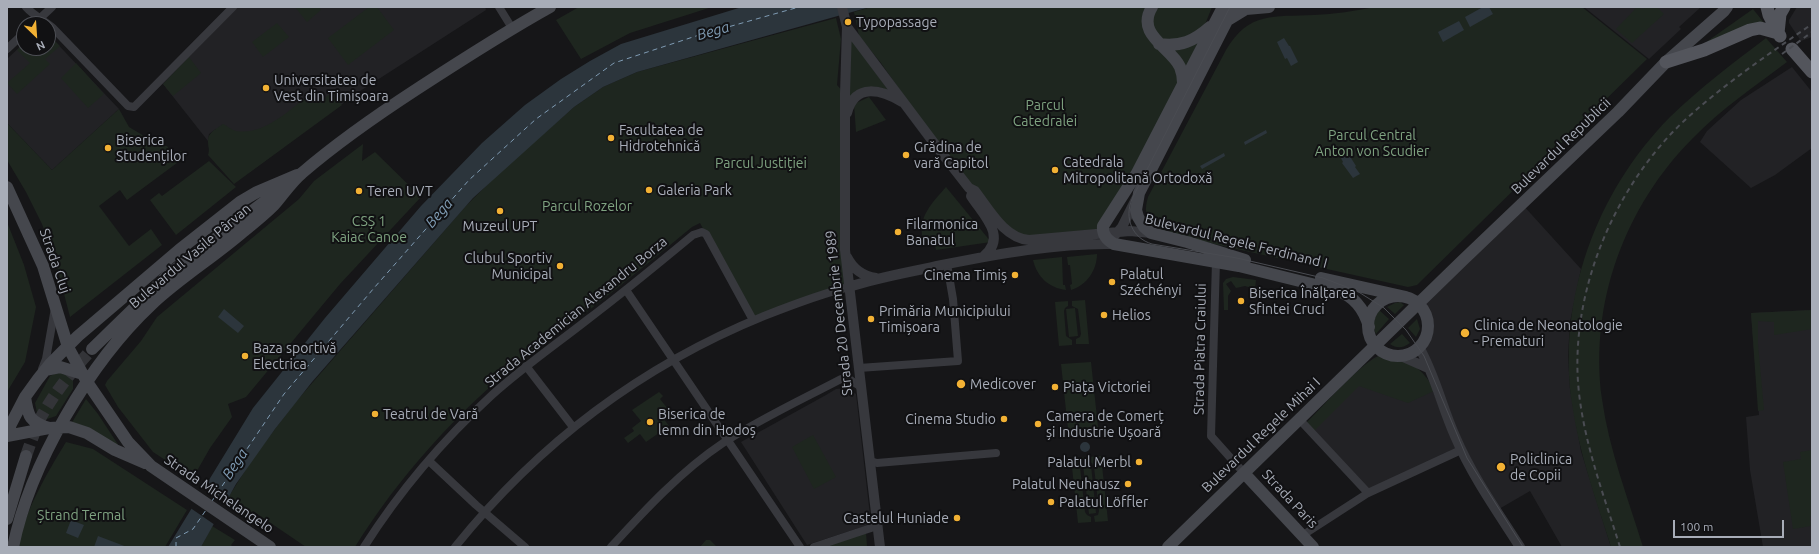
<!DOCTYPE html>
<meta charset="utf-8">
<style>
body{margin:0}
#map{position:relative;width:1819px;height:554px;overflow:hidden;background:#161618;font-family:Ubuntu,sans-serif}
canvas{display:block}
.frame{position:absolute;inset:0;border:8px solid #a8adb8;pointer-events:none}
.north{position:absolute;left:16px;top:16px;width:40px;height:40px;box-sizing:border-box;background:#111113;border:1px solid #4d4f55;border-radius:50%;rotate:155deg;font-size:11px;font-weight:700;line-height:16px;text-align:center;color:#a8adb8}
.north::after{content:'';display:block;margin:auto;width:14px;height:18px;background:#f2b134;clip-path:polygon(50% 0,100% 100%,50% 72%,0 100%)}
.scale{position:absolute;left:1673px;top:520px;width:111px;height:18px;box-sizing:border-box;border:2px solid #a8adb8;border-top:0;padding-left:5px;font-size:12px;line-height:14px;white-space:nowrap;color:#a8adb8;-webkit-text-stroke:3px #111113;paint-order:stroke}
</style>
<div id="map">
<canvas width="1819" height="554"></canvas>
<div class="frame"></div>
<div class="north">N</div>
<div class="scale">100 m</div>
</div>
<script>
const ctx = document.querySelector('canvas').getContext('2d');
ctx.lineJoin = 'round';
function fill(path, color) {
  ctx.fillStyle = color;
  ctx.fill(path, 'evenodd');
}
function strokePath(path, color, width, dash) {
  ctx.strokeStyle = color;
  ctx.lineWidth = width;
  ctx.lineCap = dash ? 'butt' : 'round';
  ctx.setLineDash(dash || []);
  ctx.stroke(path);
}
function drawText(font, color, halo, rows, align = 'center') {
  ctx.font = font + ' Ubuntu,sans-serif';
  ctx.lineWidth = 4;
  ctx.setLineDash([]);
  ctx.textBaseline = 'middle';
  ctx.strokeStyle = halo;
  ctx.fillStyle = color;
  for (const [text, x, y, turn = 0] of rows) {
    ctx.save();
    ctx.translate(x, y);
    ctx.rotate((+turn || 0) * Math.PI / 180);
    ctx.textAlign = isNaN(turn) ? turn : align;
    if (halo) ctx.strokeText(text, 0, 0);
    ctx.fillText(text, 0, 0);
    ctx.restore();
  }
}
fill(new Path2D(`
 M237 7H485L486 10 357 93 250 172 216 129 209 134 208 141 163 84Z
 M1584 7H1701L1679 27 1681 29 1649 59Z
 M1797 7H1812V37L1801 41 1789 23V20Z
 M48 34 119 109 52 170 7 123V59L24 43V48H48Z
 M1792 67 1812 92V148L1775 175 1751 188 1700 142 1707 131 1741 100Z
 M1522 204 1581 269 1570 322 1568 356 1570 389 1581 451 1611 547H1562L1530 491 1499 509 1456 434 1422 344 1427 335 1428 325 1426 315 1418 304Z
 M1812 310V547H1763L1750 470 1746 417 1759 415 1751 313Z
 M1381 355 1427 378 1458 449 1370 490 1305 425 1360 369 1374 358Z
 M848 388 856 394 871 524 807 545 741 442 826 395 836 389Z`), '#222225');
fill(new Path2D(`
 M295 7H319L321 10 307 22Z
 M369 7H377L394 30 348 65 328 38Z
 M579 7H712L630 33 581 59 556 20Z
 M871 7H1212L1179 90 1099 227 1094 231 1029 240 992 222 881 63 859 36 854 12Z
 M1375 7H1582L1647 59 1417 285 1408 287 1178 236C1157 229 1140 223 1148 197L1226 50C1249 11 1274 17 1314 15 1334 14 1355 11 1375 7Z
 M1637 7 1643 9 1646 7H1657L1664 14 1632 43 1616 29Z
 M1753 9 1765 24 1692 52Z
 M836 18 841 39 837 85 845 94 849 285 753 320 700 223 692 227C656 257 620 286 583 315 564 330 543 342 524 358 459 410 399 476 355 547H306L253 511 249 517 226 501 253 458 294 404 465 207 502 170 574 107 603 87 637 72Z
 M277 23 289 37 263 57 252 42Z
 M48 34 60 46 45 59 50 64 17 94 7 83 30 63 17 50 24 43V48H48Z
 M850 37 889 91C870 82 865 88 848 99Z
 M1766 38 1787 62C1755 86 1721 109 1693 138 1625 206 1589 303 1602 399 1609 450 1628 498 1643 547H1611C1596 500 1579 453 1572 404 1557 299 1596 192 1670 117 1700 88 1733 63 1766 38Z
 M189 57 201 73 173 96 163 84Z
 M76 63 104 94 88 108 61 78Z
 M312 93 320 102 331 93 342 105 234 184 208 155C210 150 208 147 208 142 207 133 216 129 223 124 227 126 232 130 236 131 265 136 291 108 312 93Z
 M869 97 886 120 856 132 854 104Z
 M119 109 129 127 161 146H167L174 157 181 151 185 157 127 200 120 190 99 206 129 246 151 229 162 245 70 317 55 259 42 224 26 192 7 160V123L52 170Z
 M363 144 362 161 375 152 421 197 340 284 246 397 228 404 232 417 210 448 193 478 153 452 118 407 105 385 107 381 141 341 157 317 299 199 314 181Z
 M209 161 236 187 176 235 150 200 159 193 162 196Z
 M946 187 991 242 936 250 933 237 923 239C917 217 933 202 946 187Z
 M7 222 24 265 36 307 25 362 7 392Z
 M1097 254C1097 270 1087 285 1071 290L1070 285 1072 284 1070 265H1068L1067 257Z
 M1062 257 1063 285H1065L1066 290C1049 288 1037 277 1033 260Z
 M1233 277 1256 280 1255 289 1245 286 1236 288 1231 281 1226 284 1231 291 1228 296V310H1224L1223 283 1226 279Z
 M1085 300 1089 344H1076V339L1080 337 1081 334 1078 309 1072 306V301Z
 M1068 301V306L1065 308 1064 311 1066 336 1072 340V345L1059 346 1055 302Z
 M1400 302 1404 305 1395 314 1387 307 1395 303Z
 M1075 308 1078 336 1069 337 1066 309Z
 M1379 310 1389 319 1376 334C1372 326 1374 318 1379 310Z
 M1812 310V329L1774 335V322L1758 321V344L1764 410 1758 411 1751 313Z
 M1417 319 1420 329 1416 337 1408 328Z
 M1402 334 1410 343C1403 348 1397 349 1390 344Z
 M1381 355C1405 356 1425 369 1434 391L1408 403 1359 386 1314 431 1306 423C1324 406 1360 363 1381 355Z
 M1091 362 1099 436 1069 438 1061 364Z
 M60 371 69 374 72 377 73 381V389L56 416 47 419 43 418 37 413 35 403 50 376Z
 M659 392 663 396 660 399 668 409 661 415 669 426 646 442 640 434 628 443 624 438 634 431 632 428 641 421 632 410Z
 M86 399 98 414 119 446 71 424Z
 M813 435 836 477 814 489 792 447Z
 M66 442 93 449 187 510 165 547H17C25 511 47 473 66 442Z
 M1812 450V516L1810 517 1811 526 1793 529 1783 462 1801 459 1800 452Z
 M1101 456 1108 521 1095 522 1094 516 1098 515 1099 511 1094 467 1092 463 1088 462V457Z
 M1084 457 1085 462 1081 464 1080 467 1085 512 1087 515 1091 517V522L1078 523 1071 458Z
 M1083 465H1091L1096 513 1089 514Z
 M212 526 235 540 231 545 233 547H201Z
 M866 532 867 547H822Z
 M706 540H710L717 547H700Z`), '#1e261f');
fill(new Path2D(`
 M742 7H870L637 72 603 87 574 107 473 198 312 382 275 429 236 484 201 547H168L253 408 325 318 421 206 482 143 525 105 561 79 590 61 621 44Z
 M1483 7H1489L1493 14 1470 27 1465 17Z
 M1459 21 1464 30 1443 42 1438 32Z
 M1284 38 1289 46H1290L1298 62 1291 66 1287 58 1285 59 1277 42Z
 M1266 130 1267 133 1245 145 1244 142Z
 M1346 150 1356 166 1355 167 1360 174 1353 178 1342 163 1343 162 1339 154Z
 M1224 153 1225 156 1202 169 1200 166Z
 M224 309 244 326 238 333 218 317Z
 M1080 447a5 5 0 1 1 10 0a5 5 0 1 1-10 0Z
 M71 520 84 525 78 538 66 533Z
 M98 536 127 547H94Z`), '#2c353c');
fill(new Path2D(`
 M203 485 228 502 215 525 189 507Z`), '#161618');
strokePath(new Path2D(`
 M212 501 284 394 374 288 469 180 536 119 614 63 696 36 799 7
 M176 547V538L193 529 206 510`), '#7f9bb3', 1, [5, 4]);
strokePath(new Path2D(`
 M26 456C30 444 35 431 40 419 54 393 72 371 92 349`), '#333438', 12, [12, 6]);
strokePath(new Path2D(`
 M26 7C34 16 44 20 53 28L128 106 134 107 233 7
 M499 7 512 28
 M34 24 52 7
 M7 49 24 33
 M1216 261 1211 436 1244 473
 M626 290 800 547
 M526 366 573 427
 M859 368 958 361 953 299 947 264
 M42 369 46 359 55 308
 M1299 419 1368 493
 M429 461 476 505 525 547
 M870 461 877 463 996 453
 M1303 535 1368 493 1461 450
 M364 547C399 492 444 439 492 395 522 368 555 345 587 320 623 293 658 264 693 235L702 232 706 234 753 320
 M455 547C538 444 641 366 764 316 792 305 820 294 849 287
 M611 547C645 510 681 471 723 443 760 419 801 400 841 379H849L861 387
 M814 547 877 526`), '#37383d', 8);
strokePath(new Path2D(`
 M842 7 847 27 845 94V250L880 547
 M847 27 937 147 969 188 975 191C989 209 1004 238 1029 240L1130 231 1151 233
 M847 113C855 82 882 90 902 102
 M971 196C984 216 1008 237 983 257
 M1115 235 1122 227 1136 199
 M847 257C853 269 862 276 876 278
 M849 287C879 277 911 272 942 265 998 254 1056 243 1114 244
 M1419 347C1435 375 1442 407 1455 436 1472 476 1497 511 1520 547
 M1394 356 1403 357 1428 368`), '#37383d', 10);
strokePath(new Path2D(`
 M1152 7C1135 35 1171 47 1180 67 1182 72 1183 78 1183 83
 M1223 7 1137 173 1103 226C1102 235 1107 240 1114 244L1239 266 1336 290C1354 296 1364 308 1369 327
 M1234 7 1139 193 1136 210 1138 217 1144 227 1151 233 1187 242 1245 260
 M1228 20 1246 9 1269 7
 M1159 44C1181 47 1194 41 1210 27
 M7 187 43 266 68 347 87 382 128 442 151 466 270 547
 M1321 278 1406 297
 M1368 326a30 30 0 1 1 60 0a30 30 0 1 1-60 0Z
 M92 349 168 275 281 189
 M45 370 60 367 83 374
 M25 397C28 417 30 422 49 428
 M7 435 11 424 25 397 38 379 50 364 78 336 179 250 240 202 257 192 297 175
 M7 436 49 428 69 427 87 433 115 450 145 463
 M1244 473 1313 547
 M7 519 26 456
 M13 547C30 464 90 362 152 304 181 277 214 257 244 231 254 223 265 214 274 205 283 195 291 182 302 173 338 142 377 115 417 89 460 61 505 32 550 7
 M1168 547 1462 261 1618 112 1666 62 1724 11 1727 7`), '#45474d', 12);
strokePath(new Path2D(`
 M1767 7 1769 15 1780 36
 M1778 33 1780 14 1784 7
 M1792 49 1812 72
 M1666 62 1704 50 1750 30 1760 28 1778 33`), '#53555c', 13);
strokePath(new Path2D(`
 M1230 7 1132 199C1124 218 1132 238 1152 244L1237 258 1323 278 1357 291 1384 308 1406 330 1424 356 1467 458 1523 547`), '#4a4c52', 1);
strokePath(new Path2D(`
 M1782 54 1812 32
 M1620 547C1604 496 1585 446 1579 393 1568 295 1614 186 1685 120 1724 84 1769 54 1812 24`), '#4a4c52', 2, [5, 4]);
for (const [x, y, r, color] of [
 [848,22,4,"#f2b134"],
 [266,88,4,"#f2b134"],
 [611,138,4,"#f2b134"],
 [108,148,4,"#f2b134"],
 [906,155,4,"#f2b134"],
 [1055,170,4,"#f2b134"],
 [649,190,4,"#f2b134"],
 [359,191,4,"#f2b134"],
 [500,211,4,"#f2b134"],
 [898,232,4,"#f2b134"],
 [560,266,4,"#f2b134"],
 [1015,275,4,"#f2b134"],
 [1112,282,4,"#f2b134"],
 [1241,301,4,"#f2b134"],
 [1104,315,4,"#f2b134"],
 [871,319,4,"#f2b134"],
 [1465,333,5,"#f2b134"],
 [245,356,4,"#f2b134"],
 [961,384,5,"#f2b134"],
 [1055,387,4,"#f2b134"],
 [375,414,4,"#f2b134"],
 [1004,419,4,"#f2b134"],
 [650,422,4,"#f2b134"],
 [1038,424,4,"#f2b134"],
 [1139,462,4,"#f2b134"],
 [1501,467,5,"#f2b134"],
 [1128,484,4,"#f2b134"],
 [1051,502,4,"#f2b134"],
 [957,518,4,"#f2b134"]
]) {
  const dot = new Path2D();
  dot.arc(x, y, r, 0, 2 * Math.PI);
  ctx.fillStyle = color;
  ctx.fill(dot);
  strokePath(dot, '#111113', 1.5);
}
drawText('14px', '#a8adb8', '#111113', [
 ["Typopassage",856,22],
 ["Universitatea de",274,80],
 ["Vest din Timișoara",274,96],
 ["Facultatea de",619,130],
 ["Hidrotehnică",619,146],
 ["Biserica",116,140],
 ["Studenților",116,156],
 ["Grădina de",914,147],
 ["vară Capitol",914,163],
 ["Catedrala",1063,162],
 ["Mitropolitană Ortodoxă",1063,178],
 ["Galeria Park",657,190],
 ["Teren UVT",367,191],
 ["Filarmonica",906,224],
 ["Banatul",906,240],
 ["Muzeul UPT",500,226,"center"],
 ["Clubul Sportiv",552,258,"right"],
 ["Municipal",552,274,"right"],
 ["Palatul",1120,274],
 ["Széchényi",1120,290],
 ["Cinema Timiș",1007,275,"right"],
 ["Biserica Înălțarea",1249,293],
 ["Sfintei Cruci",1249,309],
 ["Primăria Municipiului",879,311],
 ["Timișoara",879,327],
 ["Helios",1112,315],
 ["Clinica de Neonatologie",1474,325],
 ["- Prematuri",1474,341],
 ["Baza sportivă",253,348],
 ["Electrica",253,364],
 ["Medicover",970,384],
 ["Piața Victoriei",1063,387],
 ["Teatrul de Vară",383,414],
 ["Biserica de",658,414],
 ["lemn din Hodoș",658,430],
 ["Camera de Comerț",1046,416],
 ["și Industrie Ușoară",1046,432],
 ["Cinema Studio",996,419,"right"],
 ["Policlinica",1510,459],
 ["de Copii",1510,475],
 ["Palatul Merbl",1131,462,"right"],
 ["Palatul Neuhausz",1120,484,"right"],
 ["Palatul Löffler",1059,502],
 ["Castelul Huniade",949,518,"right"]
], 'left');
drawText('14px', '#7fa381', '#111113', [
 ["Parcul",1045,105],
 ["Catedralei",1045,121],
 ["Parcul Central",1372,135],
 ["Anton von Scudier",1372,151],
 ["Parcul Justiției",761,163],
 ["Parcul Rozelor",587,206],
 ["CSȘ 1",369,221],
 ["Kaiac Canoe",369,237],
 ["Ștrand Termal",81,515]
]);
drawText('14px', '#a8adb8', '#111113', [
 ["Bulevardul Republicii",1561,146,-44],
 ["Bulevardul Regele Ferdinand I",1236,241,14],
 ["Bulevardul Vasile Pârvan",190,256,-40],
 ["Strada Cluj",55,261,71],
 ["Strada Academician Alexandru Borza",576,312,-39],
 ["Strada 20 Decembrie 1989",839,313,-96],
 ["Strada Piatra Craiului",1200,349,-89],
 ["Bulevardul Regele Mihai I",1261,435,-44],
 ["Strada Michelangelo",219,494,34],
 ["Strada Paris",1290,499,47]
]);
drawText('italic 15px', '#7f9bb3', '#111113', [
 ["Bega",713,31,-16],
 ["Bega",439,213,-49],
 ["Bega",235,464,-56]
]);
</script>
